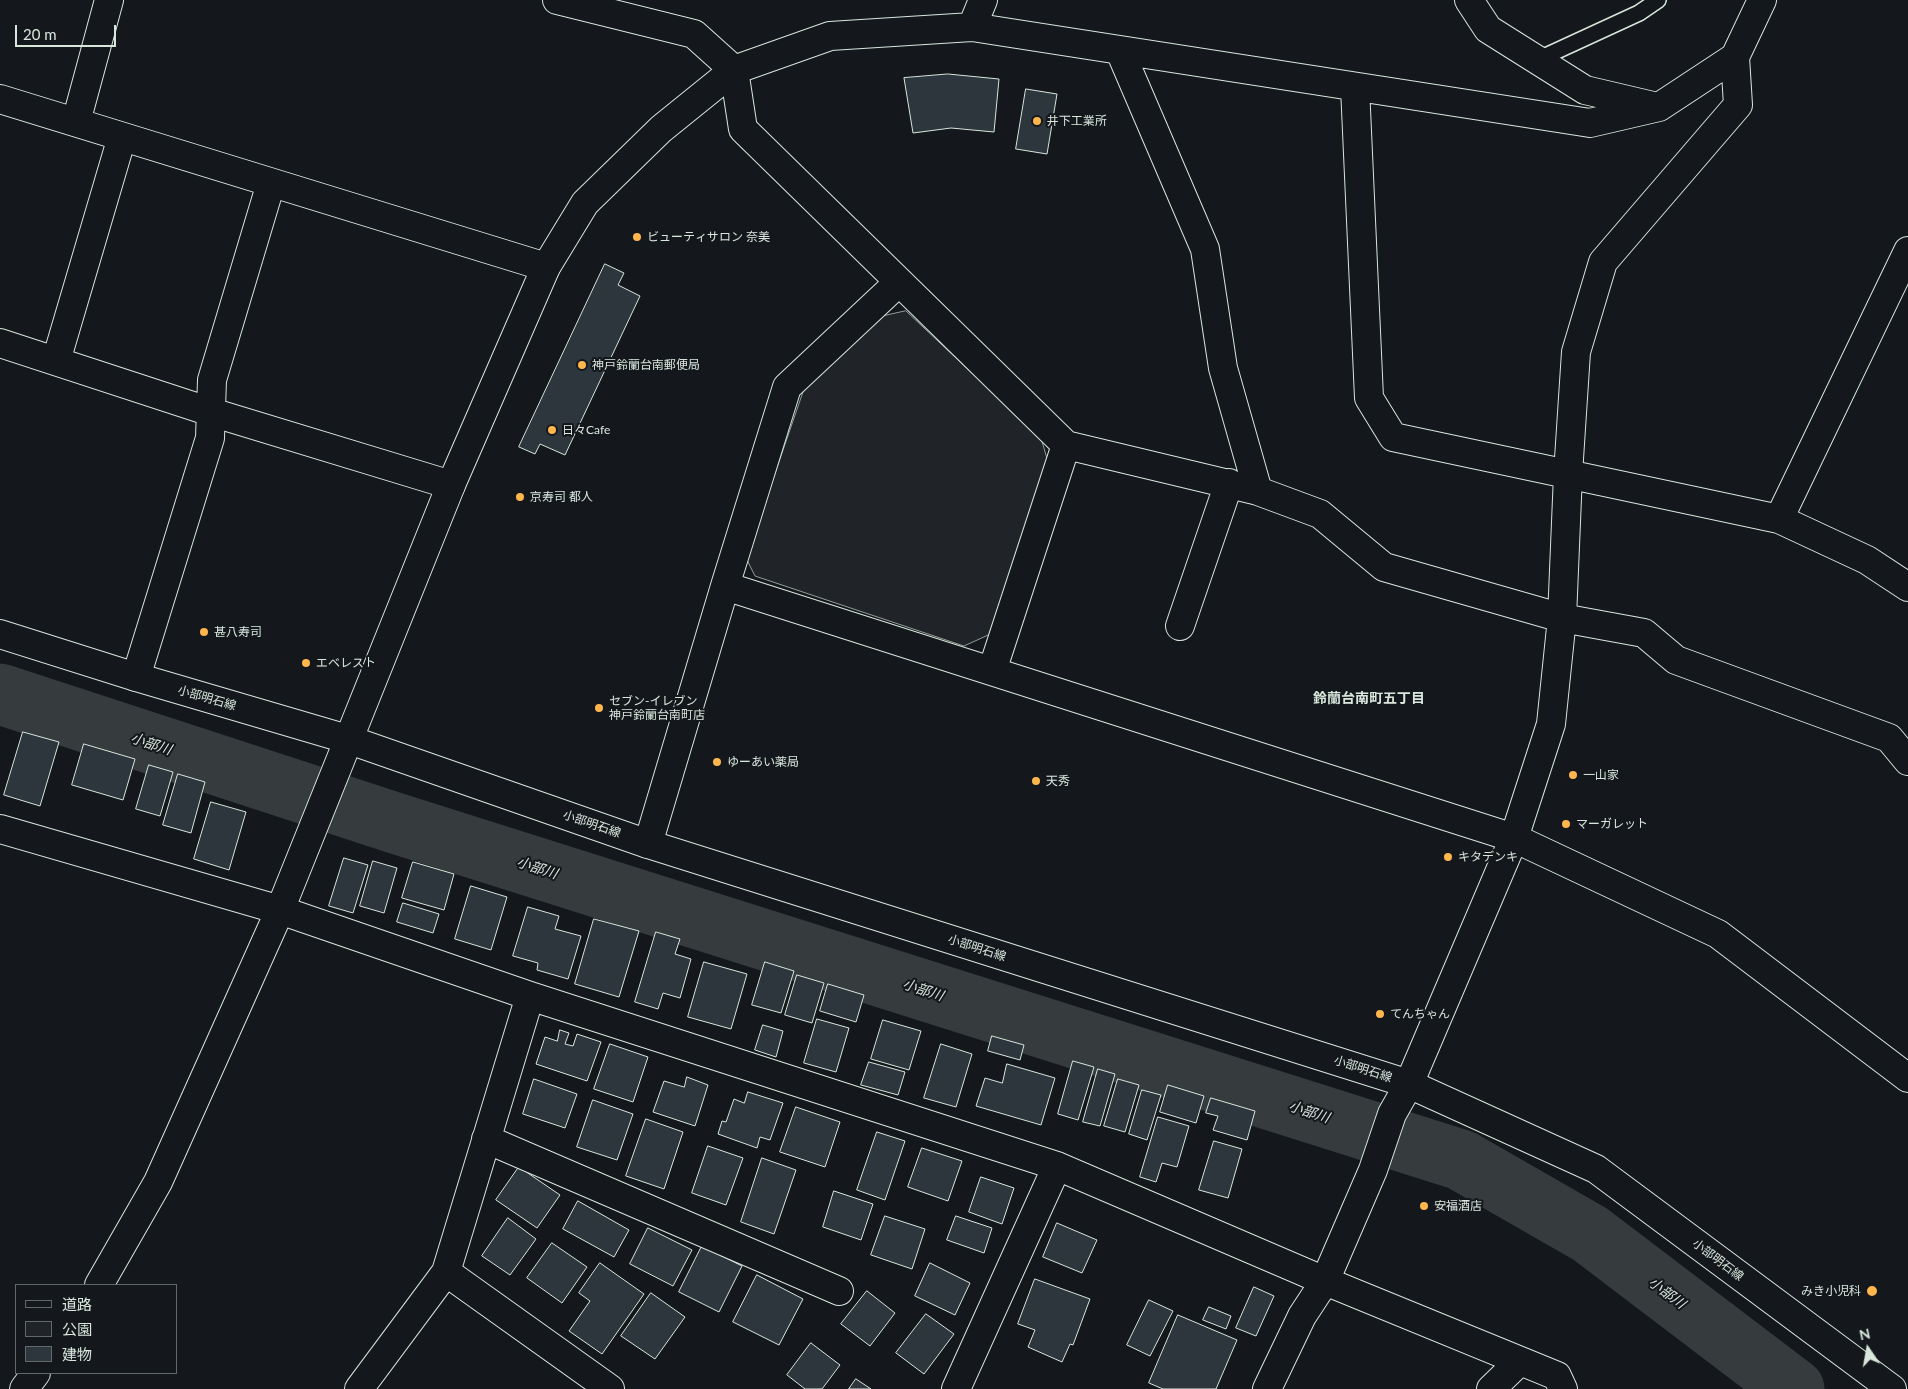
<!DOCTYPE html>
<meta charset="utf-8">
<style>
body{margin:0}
#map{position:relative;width:1908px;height:1389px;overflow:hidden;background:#14181c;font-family:Lato,"Noto Sans JP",sans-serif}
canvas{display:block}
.legend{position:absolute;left:15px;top:1284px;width:162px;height:90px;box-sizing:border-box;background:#14181c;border:1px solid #626a69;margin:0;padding:6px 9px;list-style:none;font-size:15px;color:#d8e6dc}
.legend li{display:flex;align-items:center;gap:10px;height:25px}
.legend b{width:25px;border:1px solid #626a69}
.north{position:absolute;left:1843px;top:1324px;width:50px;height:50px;-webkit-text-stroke:4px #14181c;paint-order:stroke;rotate:348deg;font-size:14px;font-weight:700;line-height:20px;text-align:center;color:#d8e6dc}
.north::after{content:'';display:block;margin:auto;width:18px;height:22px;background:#d8e6dc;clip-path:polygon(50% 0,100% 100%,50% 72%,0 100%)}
.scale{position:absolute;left:15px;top:25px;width:101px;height:22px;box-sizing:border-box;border:2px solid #d8e6dc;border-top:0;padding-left:6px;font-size:15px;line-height:18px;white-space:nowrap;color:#d8e6dc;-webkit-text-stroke:4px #14181c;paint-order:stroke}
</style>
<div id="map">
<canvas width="1908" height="1389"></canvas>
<ul class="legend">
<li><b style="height:6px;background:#14181c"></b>道路</li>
<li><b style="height:14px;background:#202428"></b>公園</li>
<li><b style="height:14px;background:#2c363c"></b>建物</li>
</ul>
<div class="north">N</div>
<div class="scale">20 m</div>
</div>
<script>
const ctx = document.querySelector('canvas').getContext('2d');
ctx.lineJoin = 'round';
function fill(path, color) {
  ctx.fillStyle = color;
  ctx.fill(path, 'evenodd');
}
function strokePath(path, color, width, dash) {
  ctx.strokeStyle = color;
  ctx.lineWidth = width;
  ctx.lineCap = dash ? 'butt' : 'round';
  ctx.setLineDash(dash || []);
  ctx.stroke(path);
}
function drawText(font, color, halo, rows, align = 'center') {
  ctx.font = font + ' Lato,"Noto Sans JP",sans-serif';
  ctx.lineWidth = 4;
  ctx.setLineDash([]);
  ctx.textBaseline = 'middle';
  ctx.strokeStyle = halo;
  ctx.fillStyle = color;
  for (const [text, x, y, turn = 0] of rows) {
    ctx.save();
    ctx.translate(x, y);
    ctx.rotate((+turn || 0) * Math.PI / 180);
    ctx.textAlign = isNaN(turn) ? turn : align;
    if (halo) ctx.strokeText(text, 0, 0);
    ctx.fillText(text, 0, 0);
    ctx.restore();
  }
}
const green = new Path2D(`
 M906 311 1041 438 1048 462 997 631 964 646 755 576 746 558 805 386 883 316Z`);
fill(green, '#202428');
strokePath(green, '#939e99', 1);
strokePath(new Path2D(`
 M0 694 395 823 1461 1160 1590 1234 1794 1389`), '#363b3e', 61);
const building = new Path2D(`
 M948 74 999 79 994 132 951 128 913 133 904 78Z
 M1026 89 1057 94 1047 154 1016 149Z
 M605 264 624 273 618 285 640 296 565 455 540 444 535 454 519 447Z
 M23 732 59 742 40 806 4 795Z
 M84 744 135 759 123 800 72 785Z
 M149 765 173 772 160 816 136 809Z
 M178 774 205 782 191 833 163 825Z
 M211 802 246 812 229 870 194 859Z
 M344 858 368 865 353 913 329 906Z
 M373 861 397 868 384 913 360 906Z
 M413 862 454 874 444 910 402 898Z
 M471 886 507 897 491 950 455 939Z
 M403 903 439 914 433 933 397 922Z
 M528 907 559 916 555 929 581 936 568 979 537 970 538 963 513 956Z
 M594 919 639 931 619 997 575 984Z
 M656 932 680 939 675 954 691 959 680 998 663 993 658 1009 635 1002Z
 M704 962 747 974 731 1029 688 1017Z
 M765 962 794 971 781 1013 752 1005Z
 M797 975 824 983 812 1023 785 1015Z
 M828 984 864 995 856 1022 820 1011Z
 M817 1019 849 1028 836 1072 804 1063Z
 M883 1020 921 1031 909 1070 871 1059Z
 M763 1025 783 1031 776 1057 755 1050Z
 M560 1030 569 1033 565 1044 573 1046 577 1034 601 1042 587 1081 536 1064 545 1037 557 1041Z
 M992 1036 1024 1045 1020 1060 988 1051Z
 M610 1044 648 1057 633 1102 594 1089Z
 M941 1044 972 1054 956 1107 924 1098Z
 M1073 1061 1094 1067 1078 1120 1058 1114Z
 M869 1062 905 1072 898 1095 861 1085Z
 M1007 1064 1055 1078 1041 1125 976 1106 985 1078 1002 1083Z
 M1098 1069 1115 1074 1100 1126 1083 1122Z
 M687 1077 708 1085 695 1126 653 1112 664 1081 684 1087Z
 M534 1079 577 1094 565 1128 523 1114Z
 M1118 1079 1139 1085 1125 1132 1104 1126Z
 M1168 1085 1204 1096 1196 1123 1160 1112Z
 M1142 1090 1161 1095 1147 1140 1129 1134Z
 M748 1092 783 1103 770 1140 760 1137 757 1148 718 1134 722 1121 726 1122 734 1099 744 1103Z
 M1211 1098 1255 1111 1247 1140 1213 1130 1218 1116 1206 1113Z
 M593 1100 633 1114 617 1160 577 1147Z
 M796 1107 840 1122 825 1167 780 1152Z
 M1158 1117 1189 1126 1177 1167 1162 1163 1156 1182 1140 1177Z
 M646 1119 683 1132 664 1189 626 1176Z
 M877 1132 905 1141 885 1200 857 1190Z
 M1214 1141 1242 1149 1228 1198 1199 1190Z
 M708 1146 743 1158 726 1205 692 1193Z
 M922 1148 962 1161 948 1201 908 1187Z
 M762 1158 796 1170 774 1234 741 1222Z
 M519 1167 560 1195 537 1228 496 1200Z
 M981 1177 1014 1188 1002 1224 969 1212Z
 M834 1191 873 1204 861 1240 823 1227Z
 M578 1201 629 1230 614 1257 563 1229Z
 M885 1216 925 1229 912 1269 871 1255Z
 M956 1216 992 1228 984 1253 947 1240Z
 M508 1218 536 1239 510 1275 482 1256Z
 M1057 1223 1097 1240 1082 1273 1043 1257Z
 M648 1228 692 1250 673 1286 630 1264Z
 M552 1243 587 1267 562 1303 527 1278Z
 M702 1246 742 1266 719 1312 679 1292Z
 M600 1263 644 1294 602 1354 569 1331 590 1301 579 1293Z
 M930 1263 970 1283 955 1315 915 1296Z
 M757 1275 803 1299 779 1345 733 1322Z
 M1035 1279 1090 1299 1073 1345 1070 1344 1062 1362 1028 1347 1035 1330 1018 1324Z
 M1254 1287 1274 1296 1256 1336 1236 1328Z
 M867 1291 895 1313 870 1346 841 1324Z
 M651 1293 685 1317 655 1359 621 1336Z
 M1149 1300 1173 1311 1150 1356 1127 1345Z
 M1209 1307 1231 1316 1226 1329 1203 1320Z
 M926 1314 954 1334 924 1374 896 1353Z
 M1178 1315 1237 1340 1216 1389H1163L1149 1383Z
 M811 1343 840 1365 822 1389H805L787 1375Z
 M856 1379 871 1389H849Z`);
fill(building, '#2c363c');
strokePath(building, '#d8e6dc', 1);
const service = new Path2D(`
 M1537 60 1639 13 1658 0`);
const minor = new Path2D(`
 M557 0 694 34 734 70 743 129 1066 445 1258 491 1320 514 1384 567 1562 618 1644 633 1676 660 1889 738 1908 761
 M1469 0 1488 29 1585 90 1653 106
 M972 27 983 0
 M1120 51 1205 249 1223 368 1258 491
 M734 70 830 36 972 27 1590 123 1659 107 1735 57
 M1355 87 1369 398 1393 437 1779 519 1867 560 1908 587
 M0 99 546 267
 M76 122 109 0
 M0 343 211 412 451 485
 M56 361 122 137
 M1779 519 1908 251
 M725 586 1514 838 1718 934 1908 1078
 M1180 626 1229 483
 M992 671 1066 445
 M136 677 210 438 212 380 271 183
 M0 829 280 910 530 996 1057 1166 1325 1281 1557 1376 1563 1389
 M648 844 725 586 787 387 899 282
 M486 1139 839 1291
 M446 1272 610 1389
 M359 1389 446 1272 530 996
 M956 1389 1057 1166
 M1267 1389 1302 1316 1325 1281 1373 1170 1392 1114 1409 1084 1514 838 1551 724 1562 618 1568 474 1576 352 1603 262 1738 105 1735 57 1762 0
 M1491 1389 1520 1361`);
const tertiary = new Path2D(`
 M99 1285 158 1182 280 910 451 485 546 267 585 203 661 129 734 70
 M24 1389 36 1373`);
const primary = new Path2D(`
 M0 634 136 677 347 739 648 844 1409 1084 1596 1169 1892 1389`);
strokePath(service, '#d8e6dc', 18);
strokePath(minor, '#d8e6dc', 30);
strokePath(tertiary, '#d8e6dc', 30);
strokePath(primary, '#d8e6dc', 30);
strokePath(service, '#14181c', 15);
strokePath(minor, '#14181c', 28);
strokePath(tertiary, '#14181c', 28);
strokePath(primary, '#14181c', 28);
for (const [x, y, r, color] of [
 [1037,121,5,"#ffb74d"],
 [637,237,5,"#ffb74d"],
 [582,365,5,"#ffb74d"],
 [552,430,5,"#ffb74d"],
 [520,497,5,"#ffb74d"],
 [204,632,5,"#ffb74d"],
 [306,663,5,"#ffb74d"],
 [599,708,5,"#ffb74d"],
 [717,762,5,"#ffb74d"],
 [1573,775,5,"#ffb74d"],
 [1036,781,5,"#ffb74d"],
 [1566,824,5,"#ffb74d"],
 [1448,857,5,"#ffb74d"],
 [1380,1014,5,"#ffb74d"],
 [1424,1206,5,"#ffb74d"],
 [1872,1291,6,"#ffb74d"]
]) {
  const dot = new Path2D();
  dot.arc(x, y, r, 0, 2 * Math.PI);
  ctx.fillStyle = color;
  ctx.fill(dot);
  strokePath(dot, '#14181c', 2);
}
drawText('12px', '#d8e6dc', '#14181c', [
 ["井下工業所",1047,121],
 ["ビューティサロン 奈美",647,237],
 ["神戸鈴蘭台南郵便局",592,365],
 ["日々Cafe",562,430],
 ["京寿司 都人",530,497],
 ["甚八寿司",214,632],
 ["エベレスト",316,663],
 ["セブン-イレブン",609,701],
 ["神戸鈴蘭台南町店",609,715],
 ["ゆーあい薬局",727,762],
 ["一山家",1583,775],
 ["天秀",1046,781],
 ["マーガレット",1576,824],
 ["キタデンキ",1458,857],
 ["てんちゃん",1390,1014],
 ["安福酒店",1434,1206],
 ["みき小児科",1861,1291,"right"]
], 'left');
drawText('12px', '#d8e6dc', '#14181c', [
 ["小部明石線",207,698,16],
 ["小部明石線",592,824,19],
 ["小部明石線",977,948,18],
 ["小部明石線",1363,1069,18],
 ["小部明石線",1718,1260,37]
]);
drawText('bold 14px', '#d8e6dc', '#14181c', [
 ["鈴蘭台南町五丁目",1369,698]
]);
drawText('italic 14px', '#d8e6dc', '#14181c', [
 ["小部川",151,744,18],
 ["小部川",537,868,18],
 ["小部川",923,990,18],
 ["小部川",1309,1112,18],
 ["小部川",1667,1293,37]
]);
</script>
